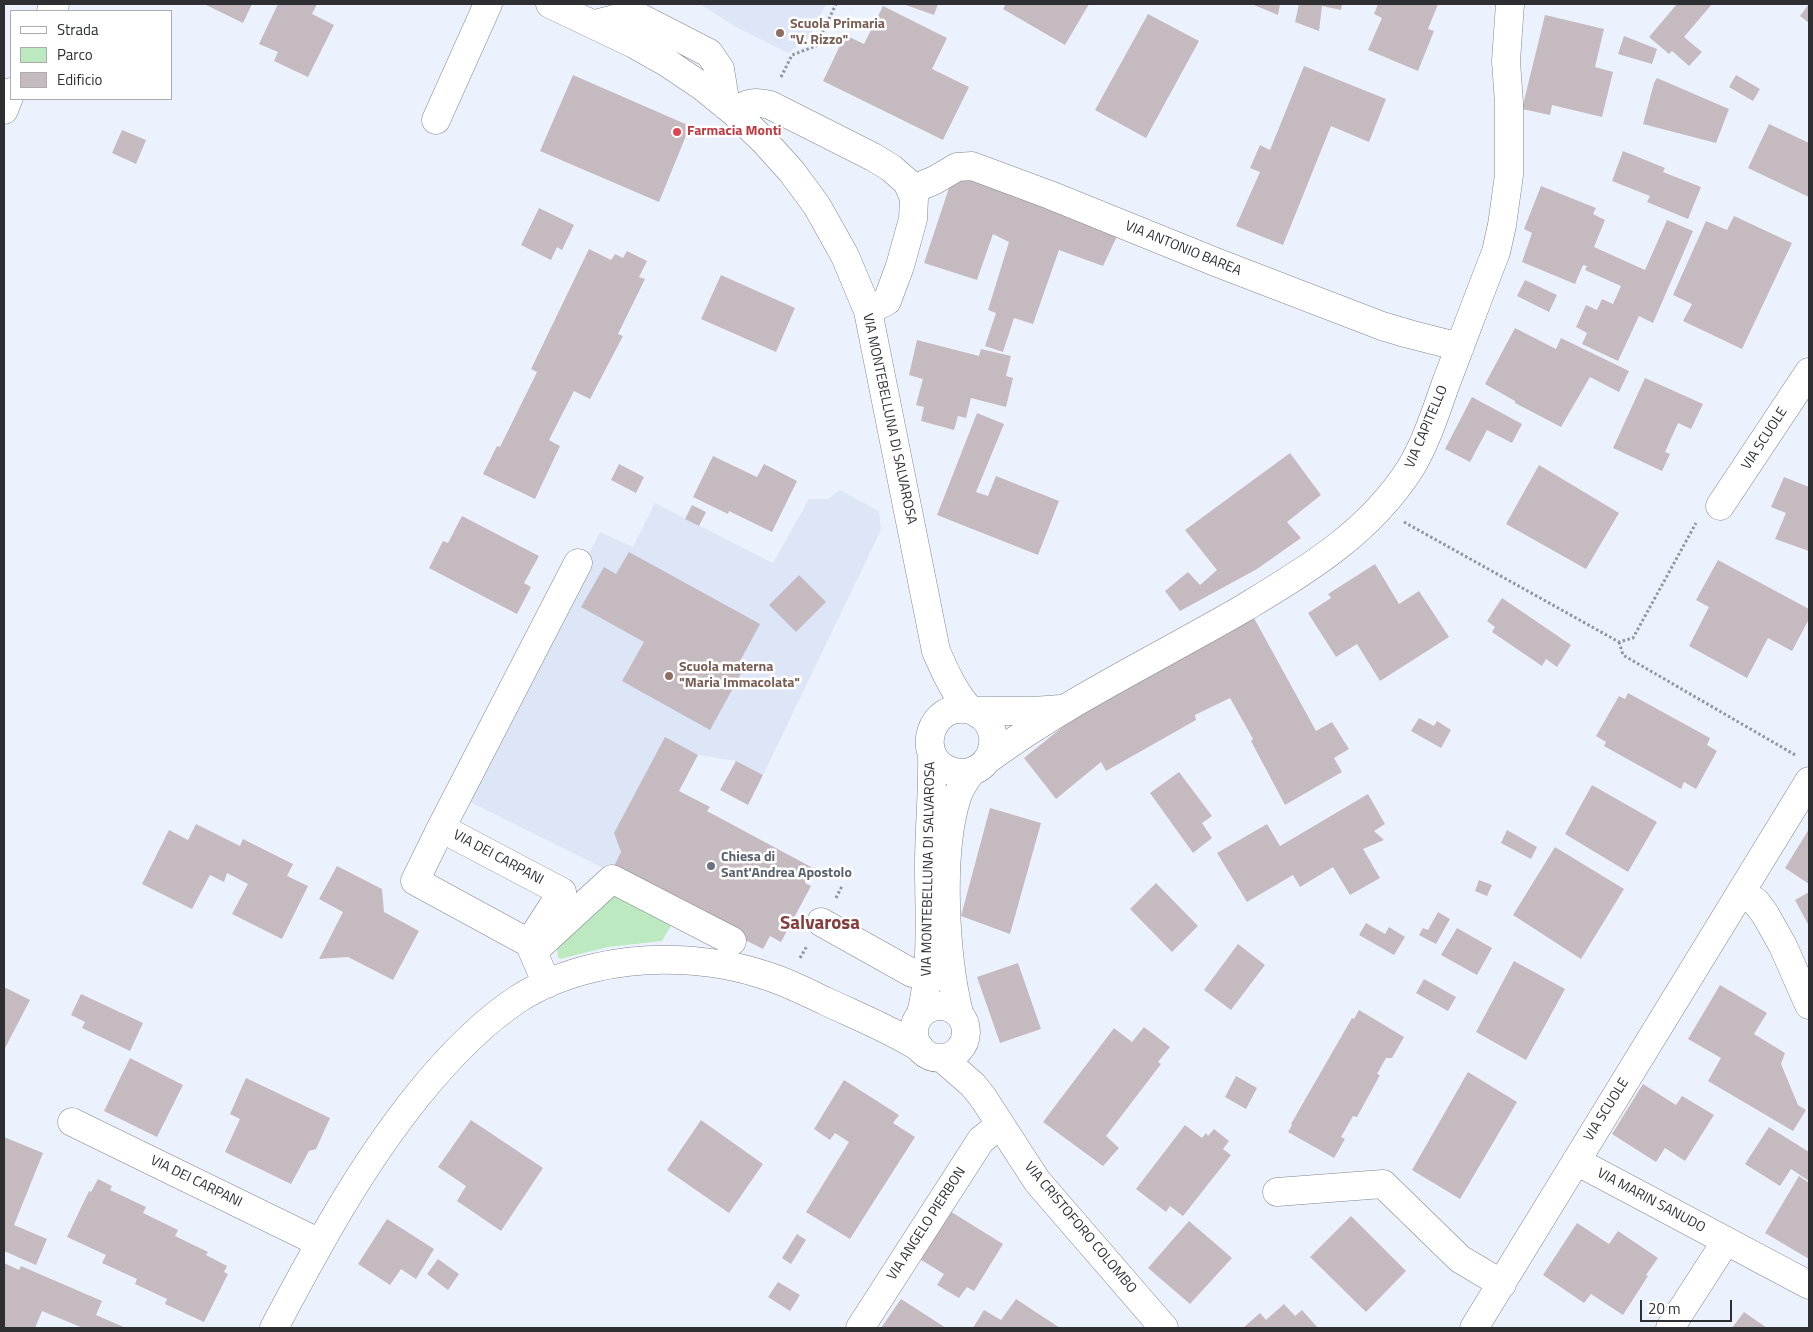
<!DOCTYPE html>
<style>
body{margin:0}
#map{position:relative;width:1813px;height:1332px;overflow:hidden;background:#ecf2fd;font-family:"Titillium Web",sans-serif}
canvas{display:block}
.frame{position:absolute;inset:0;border:5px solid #2d2f33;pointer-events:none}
.legend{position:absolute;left:10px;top:10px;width:162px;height:90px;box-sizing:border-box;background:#fff;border:1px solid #abacad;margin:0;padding:6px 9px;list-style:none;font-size:15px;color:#2d2f33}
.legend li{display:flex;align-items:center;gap:10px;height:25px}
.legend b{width:25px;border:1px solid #abacad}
.scale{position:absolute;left:1640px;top:1300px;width:92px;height:22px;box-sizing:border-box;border:2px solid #2d2f33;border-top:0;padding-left:6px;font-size:15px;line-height:18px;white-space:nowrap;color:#2d2f33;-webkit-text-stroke:4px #fff;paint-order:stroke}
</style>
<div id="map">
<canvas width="1813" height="1332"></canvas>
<div class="frame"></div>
<ul class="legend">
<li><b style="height:6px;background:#fff"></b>Strada</li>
<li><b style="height:14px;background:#bce9c0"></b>Parco</li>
<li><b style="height:14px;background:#c6bac1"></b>Edificio</li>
</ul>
<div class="scale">20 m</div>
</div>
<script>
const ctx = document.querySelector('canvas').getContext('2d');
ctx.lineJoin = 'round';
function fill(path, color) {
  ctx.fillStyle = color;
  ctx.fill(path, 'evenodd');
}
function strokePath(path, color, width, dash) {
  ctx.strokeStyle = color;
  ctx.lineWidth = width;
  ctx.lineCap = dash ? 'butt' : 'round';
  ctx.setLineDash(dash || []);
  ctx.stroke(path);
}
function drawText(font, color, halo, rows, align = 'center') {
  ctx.font = font + ' "Titillium Web",sans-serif';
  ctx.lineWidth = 5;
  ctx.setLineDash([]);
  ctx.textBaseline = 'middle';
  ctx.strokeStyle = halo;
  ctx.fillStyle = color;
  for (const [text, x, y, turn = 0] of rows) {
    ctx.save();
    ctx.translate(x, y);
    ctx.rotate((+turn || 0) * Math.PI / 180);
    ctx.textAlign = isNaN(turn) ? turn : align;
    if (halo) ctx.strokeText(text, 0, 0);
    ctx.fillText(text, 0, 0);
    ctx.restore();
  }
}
fill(new Path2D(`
 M700 4H826L809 38 788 53 736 27Z
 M840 490 879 511 881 530 763 775 736 761 698 755 665 738 614 833 621 852 611 872 464 799 600 532 633 547 655 503 773 563 809 499H828Z`), '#dce6f7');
fill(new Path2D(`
 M617 887 675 919 662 941 608 947 560 959 558 957 557 949Z`), '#bce9c0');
fill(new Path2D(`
 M204 4H252L243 23Z
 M278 4H317L312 14 334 25 308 77 274 61 278 52 259 44Z
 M903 4H938L934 15Z
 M1006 4H1089L1065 45 1003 9Z
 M1254 4H1280L1278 15 1254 5Z
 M1299 4H1342L1341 10 1322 6 1319 31 1295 22Z
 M1378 4H1438L1428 29 1434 31 1418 71 1368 50 1382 18 1374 14Z
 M1677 4H1712L1684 37 1702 52 1689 66 1672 51 1669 54 1649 37Z
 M1809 4V23L1800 16Z
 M883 6 947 38 932 69 969 87 943 140 823 81 845 35 864 44Z
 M1148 14 1199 41 1146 138 1095 110Z
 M1545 15 1604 29 1595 67 1613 72 1602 117 1552 105 1550 115 1522 109Z
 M1624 36 1657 49 1652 64 1618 54Z
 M1304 66 1386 99 1369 142 1331 126 1283 245 1236 226 1260 172 1250 168 1260 145 1270 150Z
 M573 75 690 126 659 202 540 151Z
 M1736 75 1760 89 1753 101 1729 87Z
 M1657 78 1729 109 1716 143 1643 124 1654 83Z
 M1769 124 1809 143V197L1748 168Z
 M122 130 146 140 136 164 112 153Z
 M1623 151 1665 168 1663 172 1701 187 1688 219 1647 202 1650 196 1612 181Z
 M953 176 991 186 1119 232 1103 266 1059 250 1033 324 1014 318 1003 352 985 346 996 313 988 310 1009 242 993 234 977 280 924 263Z
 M1541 186 1596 208 1593 214 1605 220 1594 247 1645 270 1667 220 1693 231 1653 323 1639 316 1618 361 1582 344 1587 333 1576 327 1586 305 1597 310 1602 299 1613 304 1621 286 1585 270 1587 266 1583 265 1575 284 1522 262 1532 233 1524 229Z
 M539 208 574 225 562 250 557 247 551 260 521 245Z
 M1734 216 1792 243 1742 349 1683 321 1692 304 1673 295 1706 221 1727 230Z
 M589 249 611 260 615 254 623 258 627 251 647 261 639 277 645 279 618 334 623 336 590 399 574 391 549 440 560 446 535 499 483 474 497 446 500 447 537 372 531 369Z
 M721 275 795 308 776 352 701 319Z
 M1525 280 1557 295 1549 312 1517 296Z
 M1515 328 1556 349 1561 338 1629 371 1619 392 1590 377 1561 427 1515 403V401L1485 384Z
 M917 340 979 356 981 349 1011 356 1006 376 1013 378 1006 407 971 398 966 418 958 416 954 430 921 421 924 407 916 405 923 379 909 375Z
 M1645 378 1703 404 1691 429 1678 423 1665 452 1670 454 1662 471 1613 448Z
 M1472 397 1522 424 1512 443 1487 430 1470 462 1445 449Z
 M977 413 1004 424 976 492 988 496 996 476 1059 501 1038 555 937 515Z
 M1290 453 1321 495 1287 522 1301 538 1257 569 1180 611 1165 591 1188 572 1200 585 1217 570 1185 530Z
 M713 456 757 477 764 464 797 481 772 532 729 511 728 514 693 497Z
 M619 464 644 477 636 493 611 480Z
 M1539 465 1619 513 1586 569 1506 524Z
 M1784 477 1809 487V551L1775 539 1786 513 1771 507Z
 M692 505 706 512 699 526 685 519Z
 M462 516 539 556 524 583 531 587 517 614 429 568 443 541 448 543Z
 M629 552 760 624 738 665 744 668 710 730 622 681 644 642 581 607 604 567 616 574Z
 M1718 560 1809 609V619L1792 651 1768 638 1747 678 1689 646 1709 607 1696 600Z
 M1375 564 1399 604 1419 591 1449 637 1380 681 1357 644 1336 657 1308 613 1331 598 1328 594Z
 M799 575 826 602 796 632 769 605Z
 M1502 598 1571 645 1557 667 1546 659 1542 666 1492 632 1495 627 1487 621Z
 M1254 618 1316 731 1332 722 1349 749 1334 758 1342 772 1285 805 1251 741 1253 739 1230 698 1195 715 1196 720 1106 771 1101 762 1056 799 1024 758 1070 721Z
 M1628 693 1710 738 1707 745 1717 751 1696 789 1684 782 1681 789 1604 746 1606 742 1596 736 1619 696 1625 699Z
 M1419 718 1434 726 1437 721 1451 730 1441 748 1411 731Z
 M665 737 698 755 679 791 710 807 707 811 813 868 805 883 811 886 781 942 770 936 763 949 611 872 621 852 614 833Z
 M736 761 763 775 748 805 720 790Z
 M1179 772 1212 816 1202 823 1212 838 1193 853 1150 793Z
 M1592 785 1657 822 1628 872 1565 834Z
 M1368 794 1385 824 1374 831 1384 840 1363 849 1380 878 1350 895 1333 867 1300 887 1293 875 1247 902 1217 853 1267 824 1280 846Z
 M990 808 1041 823 1010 934 961 916Z
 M196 824 240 846 243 839 293 864 287 876 308 886 282 939 232 914 248 884 227 873 224 882 210 875 192 909 142 884 169 830 188 840Z
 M1809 829V884L1785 868Z
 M1507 830 1537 847 1531 859 1501 843Z
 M1555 847 1624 889 1581 959 1513 915Z
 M337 866 382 889 384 912 419 931 393 980 348 957 319 959 343 912 319 899Z
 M1479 880 1492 885 1487 896 1475 891Z
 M1156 883 1198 926 1172 952 1130 909Z
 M1809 892V926L1795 900Z
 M1438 912 1450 919 1436 944 1419 935 1423 928 1428 930Z
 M1366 923 1385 934 1389 927 1405 937 1394 955 1359 935Z
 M1457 928 1492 948 1477 975 1441 955Z
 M1238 944 1265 965 1231 1010 1204 990Z
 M1514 961 1565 989 1526 1060 1476 1032Z
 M1018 963 1041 1029 1000 1043 977 977Z
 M1424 979 1456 997 1448 1011 1416 993Z
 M1720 985 1767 1013 1754 1034 1785 1053 1781 1064 1798 1105 1806 1110 1793 1131 1708 1081 1721 1058 1688 1039Z
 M4 987 30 1000 4 1050Z
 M81 994 143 1023 130 1051 82 1028 85 1022 71 1015Z
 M1359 1010 1404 1037 1392 1058H1386L1377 1074 1380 1075 1357 1117 1353 1116 1341 1137 1345 1139 1334 1158 1288 1132 1292 1125 1291 1124 1352 1018 1354 1019Z
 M1144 1027 1170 1047 1158 1062 1161 1064 1106 1136 1119 1148 1103 1166 1043 1122 1114 1028 1132 1042Z
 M130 1058 183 1085 157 1137 104 1111Z
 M1468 1072 1517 1102 1460 1199 1412 1170Z
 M1236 1076 1257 1088 1246 1109 1225 1097Z
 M246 1078 330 1118 316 1149 309 1151 291 1184 225 1152 240 1119 230 1114Z
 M844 1080 899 1115 893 1123 915 1137 850 1239 806 1212 849 1142 835 1133 830 1140 814 1129Z
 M1643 1084 1676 1105 1682 1096 1714 1115 1685 1161 1665 1148 1656 1162 1612 1134Z
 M471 1120 543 1168 501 1231 457 1201 466 1186 438 1167Z
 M701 1120 763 1164 729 1213 667 1170Z
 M1185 1125 1202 1138 1206 1133 1208 1136 1214 1129 1229 1141 1223 1149 1231 1155 1183 1216 1170 1206 1166 1212 1136 1189Z
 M1769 1127 1809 1152V1181L1791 1169 1780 1186 1745 1164Z
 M4 1137 43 1153 14 1225 47 1239 36 1265 4 1251V1202L5 1198 4 1197Z
 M1799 1176 1809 1183V1259L1765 1233Z
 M98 1179 112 1186 110 1190 146 1207 143 1213 178 1230 175 1236 208 1252 206 1255 227 1266 224 1272 228 1274 204 1322 165 1304 167 1299 135 1284 137 1279 102 1263 106 1255 67 1237 89 1191 91 1192Z
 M945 1208 1003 1244 974 1291 967 1287 959 1298 937 1285 944 1274 915 1256Z
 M1351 1216 1406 1271 1366 1312 1310 1257Z
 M387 1219 434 1249 416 1279 401 1269 390 1285 358 1264Z
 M1189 1221 1232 1258 1190 1304 1148 1268Z
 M1577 1223 1609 1244 1618 1231 1658 1258 1646 1275 1648 1276 1623 1315 1591 1294 1584 1303 1543 1275Z
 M797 1234 806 1240 791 1264 782 1258Z
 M438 1259 459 1274 448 1290 427 1274Z
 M4 1263 19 1270 21 1266 102 1301 96 1315 126 1328H83L42 1311 35 1328H4Z
 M778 1282 800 1295 790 1311 768 1297Z
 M901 1299 946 1328H881Z
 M1016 1299 1060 1328H973L984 1310 1001 1320Z
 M1284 1304 1295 1316 1302 1310 1318 1328H1243L1260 1313 1266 1320Z
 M1744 1312 1767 1328H1732Z`), '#c6bac1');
const minor = new Path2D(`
 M550 4 634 44 666 62 703 87 735 113 765 142 792 172 817 206 845 256 868 311 936 651C944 669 952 688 965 704 970 711 977 712 983 717 1000 733 995 762 973 771 967 774 958 773 951 771 913 758 930 700 970 710
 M51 11 55 4
 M595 24 622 17 637 16 709 53 720 69 726 106
 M4 110 11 92
 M735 113C745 102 756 101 770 105L873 157 891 168 907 182 914 198 913 219 900 266 887 301 868 311
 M436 120 488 4
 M911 190 935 180 957 167 972 166 1050 195 1218 263 1382 326 1409 334 1460 347
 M1720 506 1809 372
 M974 711H1033L1061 709
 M987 760C1067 701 1158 658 1244 608 1308 569 1368 534 1410 469 1426 443 1436 411 1446 383 1463 339 1479 295 1496 252L1502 225 1509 175V103L1506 61 1510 4
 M441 828 578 563
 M1741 892 1756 902 1765 914 1783 946 1809 1005
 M821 922 912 973
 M529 943 562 892 441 828 415 881 529 943 547 984
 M538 947 612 879 732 941
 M914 1032a26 26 0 1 1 52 0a26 26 0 1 1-52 0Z
 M959 1013C945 956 939 853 957 797 960 787 966 779 972 771
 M921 1014C933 965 929 915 929 865 929 828 933 791 932 754
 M942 1058 973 1085 984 1099 1037 1181 1164 1328
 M72 1122 320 1243
 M1576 1161 1809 1285
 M1277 1192 1383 1184 1460 1259 1502 1284
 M274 1328C317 1247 360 1167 418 1095 447 1059 479 1025 518 999 563 970 623 958 676 960 707 961 738 966 767 976 787 982 806 992 825 1001 857 1016 890 1029 920 1048
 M860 1328 981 1140 1000 1125
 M1474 1328 1809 781
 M1670 1328 1726 1241`);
strokePath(minor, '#80858f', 29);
strokePath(new Path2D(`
 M781 77 792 55 816 46 836 4
 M1404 522 1619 642 1633 638 1696 523
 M1619 642 1623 655 1797 756
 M836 898 842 886
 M800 958 807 946`), '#91959d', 3, [2.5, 2.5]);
strokePath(minor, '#fff', 28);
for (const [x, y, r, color] of [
 [780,33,5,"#8d6e63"],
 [677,132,5,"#e0444e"],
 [669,676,5,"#8d6e63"],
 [711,866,5,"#6b7280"]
]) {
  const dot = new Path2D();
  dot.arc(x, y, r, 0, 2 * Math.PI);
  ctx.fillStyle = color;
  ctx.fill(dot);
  strokePath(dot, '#fff', 2);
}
drawText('bold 14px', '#785e54', '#fff', [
 ["Scuola Primaria",790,25],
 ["\"V. Rizzo\"",790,41],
 ["Scuola materna",679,668],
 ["\"Maria Immacolata\"",679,684]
], 'left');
drawText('bold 14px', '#be3a42', '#fff', [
 ["Farmacia Monti",687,132]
], 'left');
drawText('14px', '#2d2f33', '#fff', [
 ["VIA ANTONIO BAREA",1183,249,22],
 ["VIA MONTEBELLUNA DI SALVAROSA",889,419,78],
 ["VIA CAPITELLO",1427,427,-67],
 ["VIA SCUOLE",1765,439,-57],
 ["VIA DEI CARPANI",498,858,28],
 ["VIA MONTEBELLUNA DI SALVAROSA",929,869,-89],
 ["VIA SCUOLE",1607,1110,-58],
 ["VIA DEI CARPANI",196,1182,26],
 ["VIA MARIN SANUDO",1651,1201,28],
 ["VIA ANGELO PIERBON",927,1224,-57],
 ["VIA CRISTOFORO COLOMBO",1080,1228,50]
]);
drawText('bold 14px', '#5b616d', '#fff', [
 ["Chiesa di",721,858],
 ["Sant'Andrea Apostolo",721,874]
], 'left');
drawText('bold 19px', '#853c3c', '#fff', [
 ["Salvarosa",820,924]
]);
</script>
